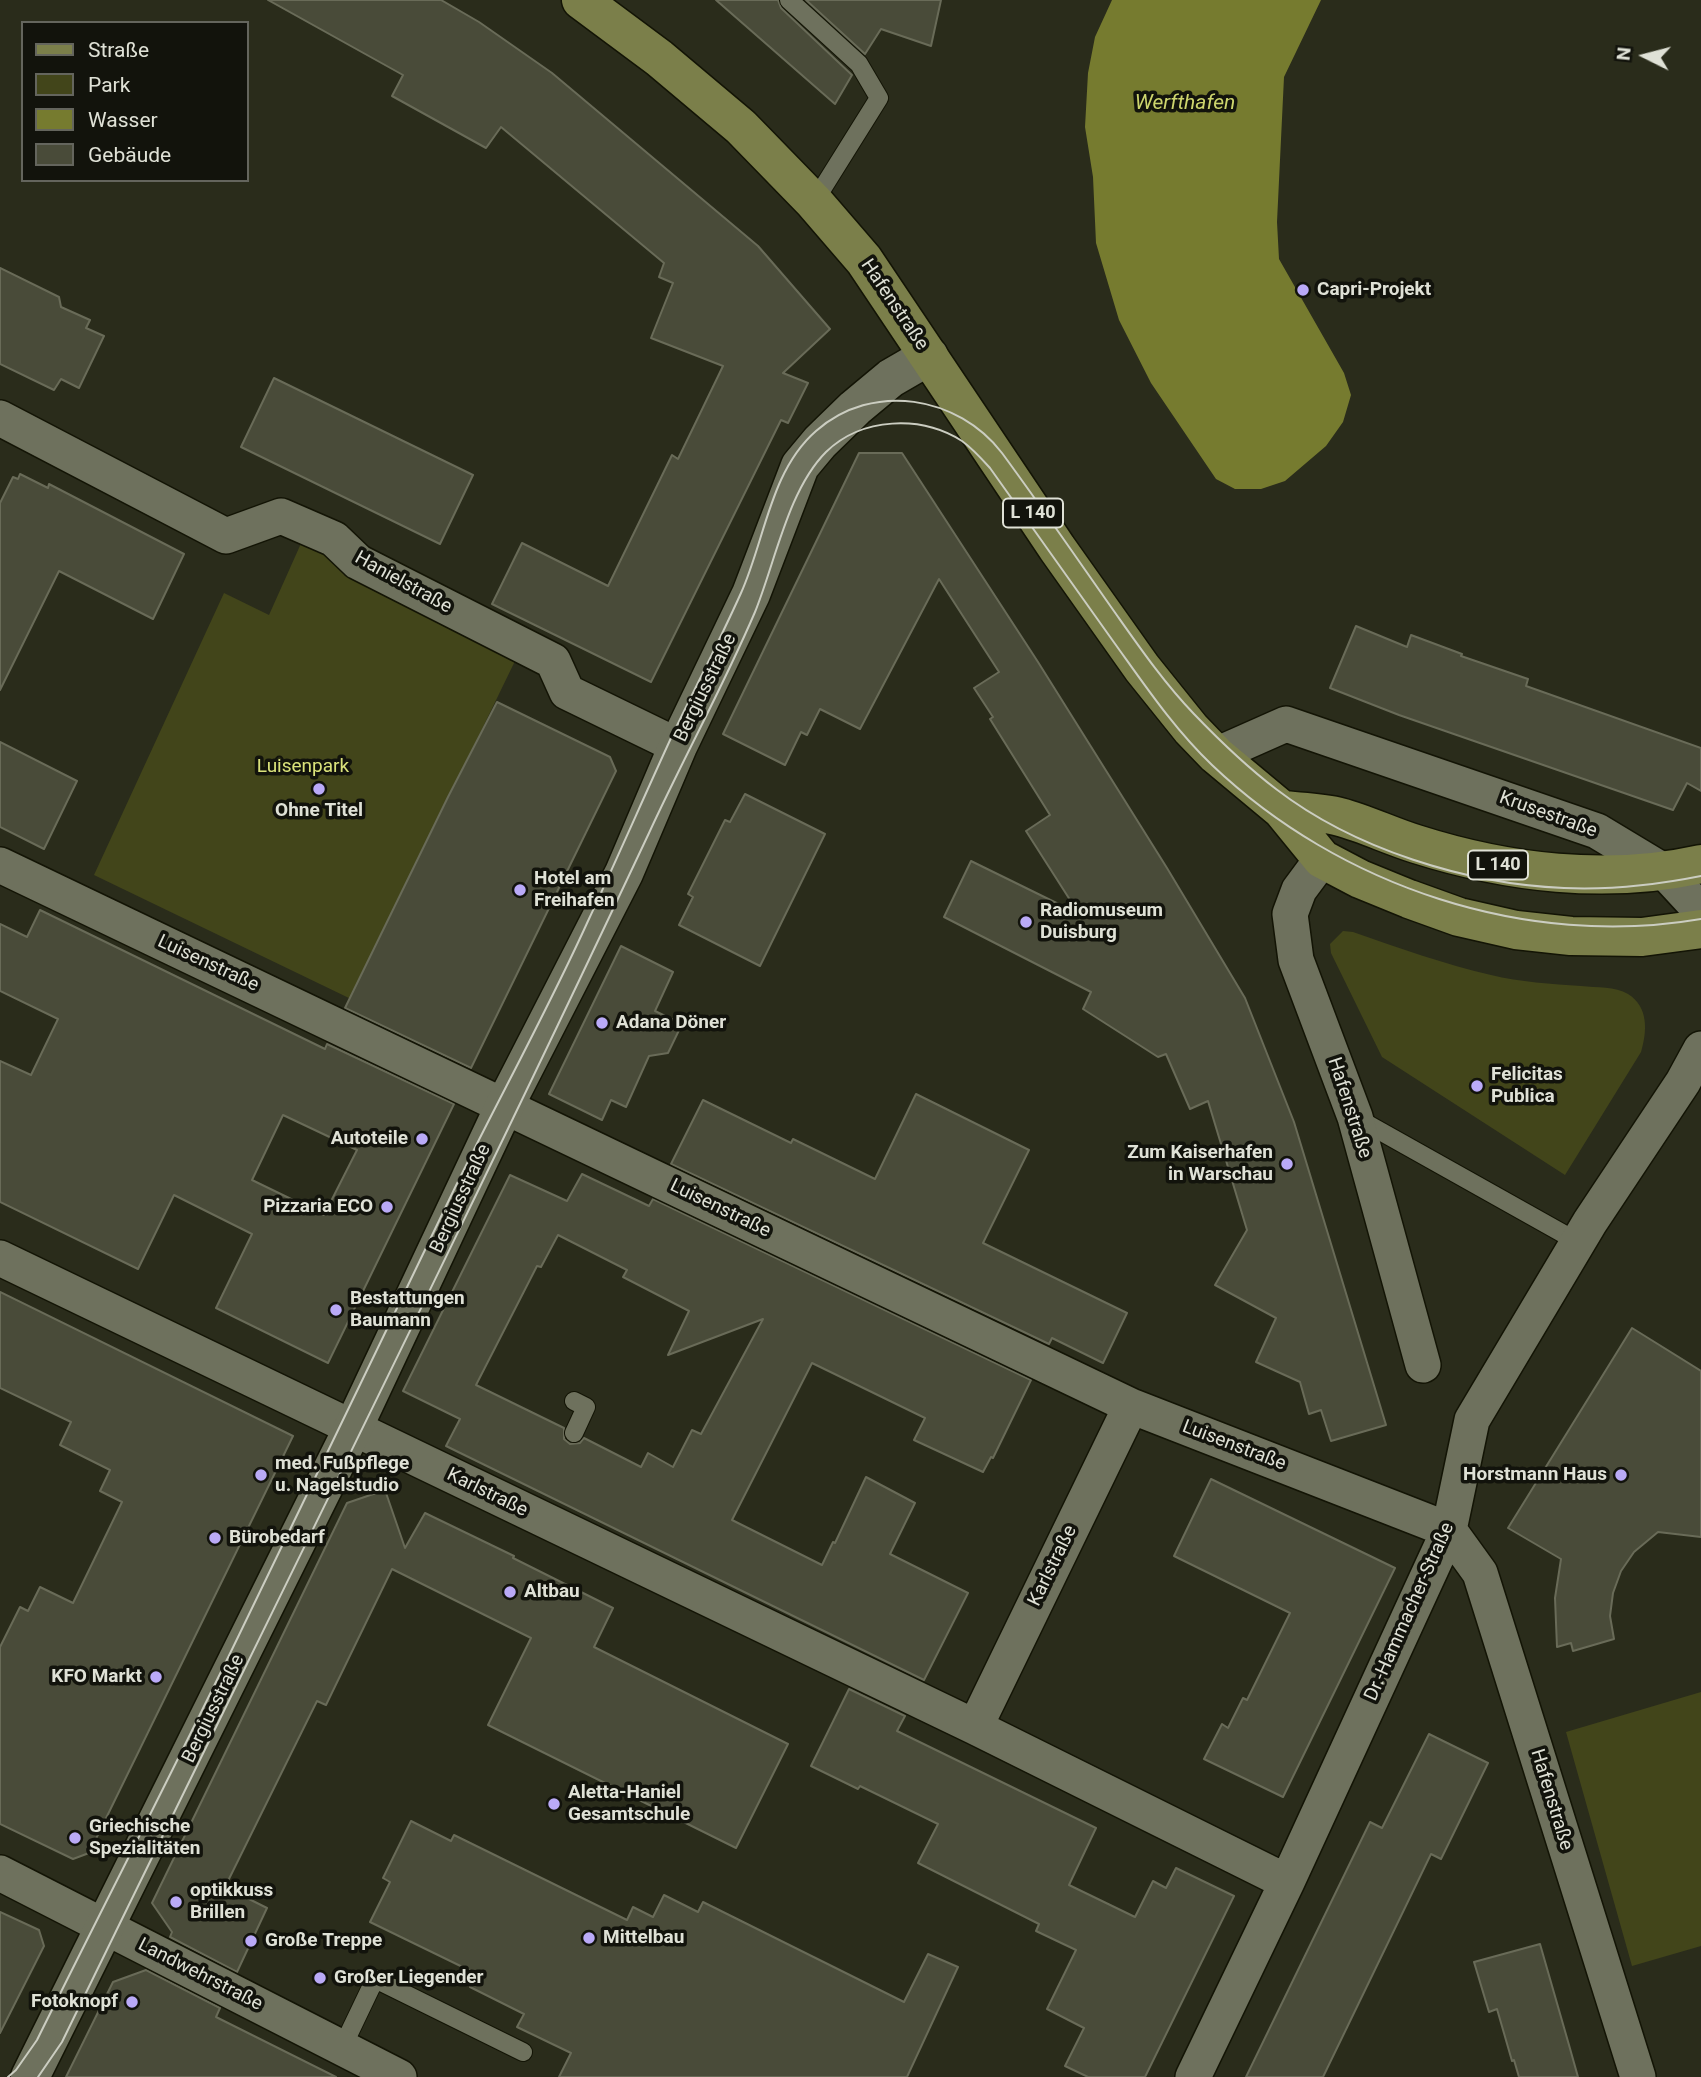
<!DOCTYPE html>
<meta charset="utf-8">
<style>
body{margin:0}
#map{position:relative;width:1701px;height:2077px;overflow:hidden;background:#2a2c1b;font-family:Roboto,sans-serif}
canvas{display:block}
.legend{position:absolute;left:21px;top:21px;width:228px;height:161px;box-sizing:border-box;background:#12130c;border:2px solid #64655d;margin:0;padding:9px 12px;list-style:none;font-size:21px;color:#dfe1d6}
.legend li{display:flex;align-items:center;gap:14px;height:35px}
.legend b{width:35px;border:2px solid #64655d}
.north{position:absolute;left:1610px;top:21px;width:70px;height:70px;-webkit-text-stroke:5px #12130c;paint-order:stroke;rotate:276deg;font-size:19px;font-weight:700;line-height:28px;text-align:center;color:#dfe1d6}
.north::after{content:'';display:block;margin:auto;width:24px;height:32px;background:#dfe1d6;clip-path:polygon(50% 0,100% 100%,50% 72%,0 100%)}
</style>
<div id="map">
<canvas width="1701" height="2077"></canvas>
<ul class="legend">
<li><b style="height:9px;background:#7b7f4a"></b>Straße</li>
<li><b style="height:19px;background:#42451a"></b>Park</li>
<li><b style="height:19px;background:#767b2f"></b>Wasser</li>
<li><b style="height:19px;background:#494b39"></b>Gebäude</li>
</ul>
<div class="north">N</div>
</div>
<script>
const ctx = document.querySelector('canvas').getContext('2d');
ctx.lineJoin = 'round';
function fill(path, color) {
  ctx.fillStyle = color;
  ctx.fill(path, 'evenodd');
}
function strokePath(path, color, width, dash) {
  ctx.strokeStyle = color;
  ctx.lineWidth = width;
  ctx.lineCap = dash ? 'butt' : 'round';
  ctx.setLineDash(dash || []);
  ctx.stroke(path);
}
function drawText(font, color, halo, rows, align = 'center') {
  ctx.font = font + ' Roboto,sans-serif';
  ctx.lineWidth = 7;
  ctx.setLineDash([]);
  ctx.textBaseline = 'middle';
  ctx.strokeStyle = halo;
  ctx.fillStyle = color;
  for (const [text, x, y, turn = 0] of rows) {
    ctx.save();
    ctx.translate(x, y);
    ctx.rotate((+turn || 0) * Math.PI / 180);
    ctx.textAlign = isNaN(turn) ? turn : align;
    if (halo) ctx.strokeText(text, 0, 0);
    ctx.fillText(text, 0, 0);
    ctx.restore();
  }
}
fill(new Path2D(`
 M303 539 323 546 345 576 515 661 351 999 94 875 224 593 269 615Z
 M1343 931 1353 932C1399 948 1444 964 1491 975 1520 982 1552 984 1581 986 1597 988 1615 986 1628 994 1649 1007 1647 1032 1641 1052L1565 1175 1382 1057 1331 953 1330 944Z
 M1701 1692V1946L1632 1966 1566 1732Z`), '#42451a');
fill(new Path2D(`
 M1112 0H1321L1284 77 1277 222 1279 259 1344 373 1351 395 1343 422 1326 446 1285 481 1261 489H1235L1216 479 1151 383 1119 320 1096 243 1093 177 1085 127 1088 73 1095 37Z`), '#767b2f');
const building = new Path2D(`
 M268 0H441L479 22 552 73 758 246 830 329 783 373 808 383 788 423 781 420 651 682 492 604 522 543 608 586 672 455 678 459 723 366 651 338 673 283 659 277 664 263 501 127 486 148 392 96 403 75Z
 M716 0H778L781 8 852 75 835 104Z
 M806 0H941L931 46 881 29 865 54Z
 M0 268 59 297 61 307 90 320 86 328 104 336 79 388 61 379 54 390 0 364Z
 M274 378 473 475 440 544 241 447Z
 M859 453H902L1038 662 1167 868 1245 998 1294 1122 1386 1425 1331 1441 1321 1410 1309 1414 1300 1382 1256 1362 1276 1318 1215 1285 1247 1230 1208 1101 1190 1109 1166 1054 1158 1057 1083 1009 1091 992 944 917 971 861 1079 914 1026 831 1050 815 990 719 993 717 974 688 999 672 939 579 860 729 820 709 807 735 801 732 785 765 723 734Z
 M20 474 48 488 49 484 184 554 153 619 59 571 0 690V503L13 477 18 479Z
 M1356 626 1407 647 1411 635 1462 654 1461 656 1528 679 1526 686 1701 748V791L1687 783 1673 810 1399 715 1330 688Z
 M497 702 610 757 616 771 471 1068 345 1008 448 797Z
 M0 742 77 781 44 849 0 827Z
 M745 794 825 834 760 966 679 925 693 897 688 894 725 820 730 822Z
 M40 910 325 1049 327 1044 454 1104 328 1363 216 1308 252 1234 174 1195 138 1269 0 1202V1061L31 1075 58 1019 0 991V924L27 937ZM283 1115 357 1150 324 1215 252 1180Z
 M621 946 673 972 655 1011 682 1024 668 1053 649 1056 626 1107 611 1100 602 1120 549 1094Z
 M916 1094 1029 1150 983 1243 1127 1313 1103 1363 1052 1338 1049 1344 671 1164 703 1100 791 1143 793 1139 875 1179Z
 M582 1174 649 1206 653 1199 1031 1380 993 1458 991 1457 983 1472 914 1440 925 1418 812 1363 732 1520 822 1565 833 1542 835 1543 866 1477 915 1503 890 1554 968 1593 924 1680 446 1446 460 1419 403 1391 510 1175 567 1201ZM558 1235 627 1270 623 1277 689 1311 668 1355 763 1319 701 1434 692 1430 673 1467 648 1453 641 1467 584 1438 580 1443 570 1444 564 1439V1428L476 1385 537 1266 541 1267Z
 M0 1292 293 1436 89 1853 73 1859 0 1824V1647L20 1607 28 1611 40 1587 73 1603 122 1502 100 1491 110 1470 60 1445 71 1422 0 1388Z
 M1632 1328 1701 1371V1537L1658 1532 1634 1552 1621 1571 1613 1593 1610 1616 1614 1639 1573 1651 1571 1643 1557 1647 1555 1598 1561 1559 1508 1528Z
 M1211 1479 1395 1568 1283 1797 1204 1759 1222 1724 1228 1728 1243 1698 1247 1700 1290 1613 1174 1556Z
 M385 1490 405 1548 425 1513 514 1556 513 1558 613 1608 594 1647 788 1744 736 1848 488 1725 531 1638 392 1569 326 1705 317 1701 225 1887 267 1908 237 1972 170 1937 172 1932 152 1903 347 1503Z
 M849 1689 905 1716 897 1731 1096 1828 1069 1885 1135 1917 1153 1881 1166 1888 1176 1868 1234 1896 1145 2077H1088L1065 2066 1084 2028 1047 2009 1076 1950 1036 1931 1039 1924 918 1863 938 1824 860 1786 858 1789 811 1766Z
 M1429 1734 1488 1763 1441 1859 1431 1854 1323 2077H1246L1370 1822 1382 1828Z
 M411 1821 451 1841 454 1835 627 1920 633 1907 653 1917 664 1895 698 1912 703 1902 904 2002 928 1954 958 1967 907 2077H559L571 2053 517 2027 524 2014 470 1987 477 1974 370 1922 390 1882 383 1878Z
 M0 1912 39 1930 44 1946 0 2033Z
 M1540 1944 1569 2045 1578 2077H1519L1514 2060 1512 2061 1497 2009 1489 2012 1474 1962Z
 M146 1970 220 2008 216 2017 336 2077H66L113 1982Z`);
fill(building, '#494b39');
strokePath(building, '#696b58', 2);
const service = new Path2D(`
 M789 0 859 64 879 98 814 202
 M1355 1117 1578 1242
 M574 1401 586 1407 574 1433
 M342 2048 375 1979 523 2052`);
const minor = new Path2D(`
 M0 418 226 536 281 516 334 539 358 562 553 661 567 692 678 746
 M1216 755 1286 724 1597 831 1665 872 1701 911
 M1322 859 1299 890 1290 914 1296 960 1355 1117 1423 1365
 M0 865 1131 1406 1449 1530 1480 1573 1638 2077
 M0 1258 975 1727 1287 1882
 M975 1727 1131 1406
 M0 1873 399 2077
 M1193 2077 1287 1882 1449 1530 1472 1420 1590 1222 1683 1082 1701 1049`);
const tertiary = new Path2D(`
 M30 2077 353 1428 505 1105 624 873 678 746 751 594 800 466 820 442 855 408 891 378 929 356`);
const primary = new Path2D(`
 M581 0 659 58 741 127 814 202 864 260 1057 548 1142 668 1191 729 1216 755 1282 810 1322 859 1360 879 1409 899 1459 917 1516 930 1571 936 1642 937 1701 929
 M1282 810C1301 812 1322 812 1340 817 1366 824 1390 836 1416 844 1507 873 1607 885 1701 864`);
strokePath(service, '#131405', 20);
strokePath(minor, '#131405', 38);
strokePath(tertiary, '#131405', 41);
strokePath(primary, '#131405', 41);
strokePath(service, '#6e715d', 18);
strokePath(minor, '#6e715d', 35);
strokePath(tertiary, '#6e715d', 38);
strokePath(primary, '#7b7f4a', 38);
strokePath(new Path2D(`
 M8 2077 16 2070 37 2040C104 1905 173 1771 239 1635 310 1490 379 1345 449 1200 494 1107 545 1016 588 921 616 861 643 799 671 738 694 690 719 642 741 593 765 540 770 471 816 431 873 381 958 396 1002 453 1041 506 1078 560 1116 614 1140 648 1165 684 1194 714 1219 740 1247 767 1276 789 1354 849 1466 884 1564 888 1610 890 1656 885 1701 876
 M38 2077 62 2042C258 1639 458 1239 649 833 683 759 723 687 755 612 775 563 788 490 826 452 862 417 921 415 962 441 973 449 981 458 990 468 1031 526 1072 584 1113 641 1144 684 1174 729 1212 765 1340 887 1527 949 1701 919`), '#cbcdc1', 2);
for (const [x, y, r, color] of [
 [1303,290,7,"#baaaf7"],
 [319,789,7,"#baaaf7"],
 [520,890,7,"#baaaf7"],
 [1026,922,7,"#baaaf7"],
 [602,1023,7,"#baaaf7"],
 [1477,1086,7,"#baaaf7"],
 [422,1139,7,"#baaaf7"],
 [1287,1164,7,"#baaaf7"],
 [387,1207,7,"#baaaf7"],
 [336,1310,7,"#baaaf7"],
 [261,1475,7,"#baaaf7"],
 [1621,1475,7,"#baaaf7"],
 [215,1538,7,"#baaaf7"],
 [510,1592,7,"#baaaf7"],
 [156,1677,7,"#baaaf7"],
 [554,1804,7,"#baaaf7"],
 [75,1838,7,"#baaaf7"],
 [176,1902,7,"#baaaf7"],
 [589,1938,7,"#baaaf7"],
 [251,1941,7,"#baaaf7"],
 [320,1978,7,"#baaaf7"],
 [132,2002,7,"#baaaf7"]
]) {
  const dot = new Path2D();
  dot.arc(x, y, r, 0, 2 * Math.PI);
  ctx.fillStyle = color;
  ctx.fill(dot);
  strokePath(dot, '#12130c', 2.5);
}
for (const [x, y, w] of [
 [1033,513,60],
 [1498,865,60]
]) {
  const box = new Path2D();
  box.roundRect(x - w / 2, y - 14.5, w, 29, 5);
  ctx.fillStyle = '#12130c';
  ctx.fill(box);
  strokePath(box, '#dfe1d6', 2);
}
drawText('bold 18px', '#dfe1d6', null, [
 ["L 140",1033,513],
 ["L 140",1498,865]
]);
drawText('bold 19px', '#dfe1d6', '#12130c', [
 ["Capri-Projekt",1317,290],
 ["Ohne Titel",319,811,"center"],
 ["Hotel am",534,879],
 ["Freihafen",534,901],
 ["Radiomuseum",1040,911],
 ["Duisburg",1040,933],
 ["Adana Döner",616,1023],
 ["Felicitas",1491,1075],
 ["Publica",1491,1097],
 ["Autoteile",408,1139,"right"],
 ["Zum Kaiserhafen",1273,1153,"right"],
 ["in Warschau",1273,1175,"right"],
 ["Pizzaria ECO",373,1207,"right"],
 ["Bestattungen",350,1299],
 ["Baumann",350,1321],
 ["med. Fußpflege",275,1464],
 ["u. Nagelstudio",275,1486],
 ["Horstmann Haus",1607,1475,"right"],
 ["Bürobedarf",229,1538],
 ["Altbau",524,1592],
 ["KFO Markt",142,1677,"right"],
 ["Aletta-Haniel",568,1793],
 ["Gesamtschule",568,1815],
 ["Griechische",89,1827],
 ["Spezialitäten",89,1849],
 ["optikkuss",190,1891],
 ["Brillen",190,1913],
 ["Mittelbau",603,1938],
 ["Große Treppe",265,1941],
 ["Großer Liegender",334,1978],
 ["Fotoknopf",118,2002,"right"]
], 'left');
drawText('19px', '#dfe1d6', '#12130c', [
 ["Hafenstraße",894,305,56],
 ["Hanielstraße",403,583,29],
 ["Bergiusstraße",706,688,-64],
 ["Krusestraße",1548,815,20],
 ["Luisenstraße",208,964,25],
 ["Hafenstraße",1349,1108,72],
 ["Bergiusstraße",461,1199,-65],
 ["Luisenstraße",720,1209,26],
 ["Luisenstraße",1234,1446,21],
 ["Karlstraße",487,1493,26],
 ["Karlstraße",1053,1566,-64],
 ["Dr.-Hammacher-Straße",1410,1612,-66],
 ["Bergiusstraße",214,1709,-64],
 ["Hafenstraße",1551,1800,73],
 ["Landwehrstraße",200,1975,27]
]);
drawText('19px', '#dae27a', '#12130c', [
 ["Luisenpark",303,767]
]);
drawText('italic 21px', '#cdd56d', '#12130c', [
 ["Werfthafen",1185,104]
]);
</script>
